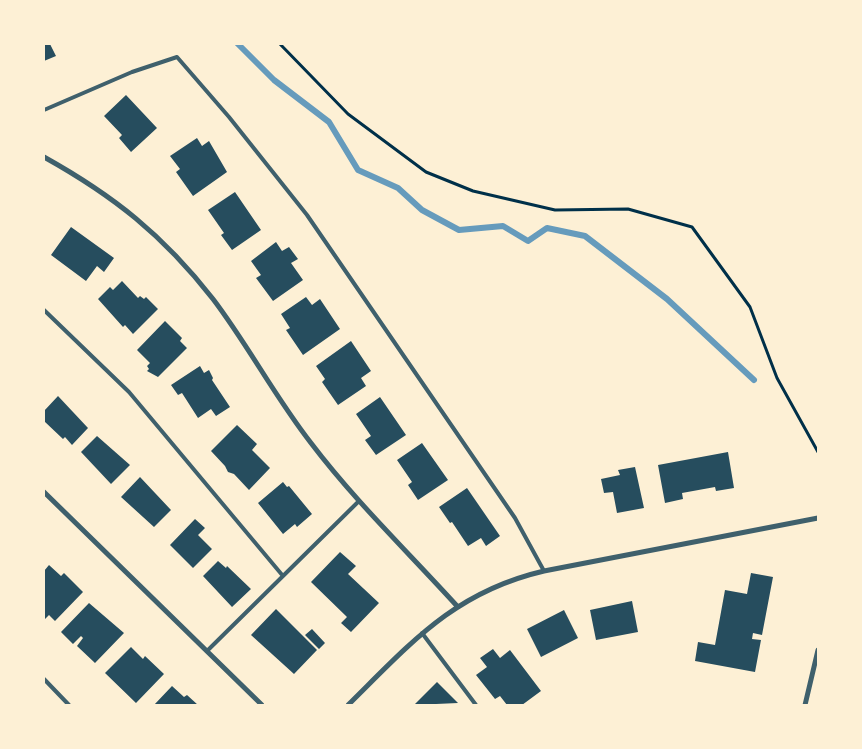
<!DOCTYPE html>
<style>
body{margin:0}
#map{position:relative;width:862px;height:749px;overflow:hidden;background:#fdf0d5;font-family:"Crimson Pro",serif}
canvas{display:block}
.frame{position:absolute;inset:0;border:45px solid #fdf0d5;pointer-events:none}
</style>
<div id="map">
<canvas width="862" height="749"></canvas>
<div class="frame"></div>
</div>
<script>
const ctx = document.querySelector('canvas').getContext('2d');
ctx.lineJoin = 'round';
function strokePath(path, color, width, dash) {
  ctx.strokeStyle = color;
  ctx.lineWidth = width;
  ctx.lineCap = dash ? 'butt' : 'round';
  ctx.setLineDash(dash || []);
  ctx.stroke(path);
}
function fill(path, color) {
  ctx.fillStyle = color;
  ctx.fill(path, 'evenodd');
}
strokePath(new Path2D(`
 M238 44 274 80 329 122 358 170 398 188 422 210 459 230 503 226 528 241 547 228 585 236 667 299 754 380`), '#669bbc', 6);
fill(new Path2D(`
 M44 44H50L56 56 44 61Z
 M126 95 157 128 131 152 119 138 122 135 104 116Z
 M197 138 202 146 209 141 227 172 193 196 176 172 180 169 170 156Z
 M235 192 261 230 232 250 221 235 224 233 208 210Z
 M71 227 114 258 104 272 97 266 86 281 51 255Z
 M276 242 282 251 289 247 298 259 291 263 303 280 273 301 256 278 261 275 251 261Z
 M122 281 138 298 140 296 144 299 146 297 158 309 133 334 125 325 123 327 98 299 110 287 113 290Z
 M306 297 312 305 320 299 340 329 303 355 286 330 290 328 281 314Z
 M165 321 182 338 180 341 187 348 158 377 147 371 149 369 147 366 150 363 137 350Z
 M351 341 371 371 361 378 366 386 338 405 322 382 325 379 316 366Z
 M200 366 204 373 209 370 213 378 212 380 230 407 216 416 211 409 198 418 182 393 178 395 171 385Z
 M58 396 88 428 72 445 65 437 63 439 44 421V411Z
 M380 397 406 435 376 455 365 440 371 436 356 414Z
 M237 425 257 444 252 450 270 468 249 490 234 474 228 472 225 466 211 451Z
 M97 436 130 465 111 484 81 452Z
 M422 443 448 480 418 500 408 485 412 482 397 460Z
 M728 452 734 488 716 491 715 487 682 493 683 499 665 503 658 465Z
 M635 467 644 508 617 513 613 492 604 493 601 479 620 475 618 470Z
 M140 477 171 510 154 527 121 497Z
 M283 482 287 487 289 486 312 514 297 527 295 524 283 534 258 503Z
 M467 488 500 536 486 546 481 538 468 546 452 522 450 523 439 507Z
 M195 519 205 528 198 535 212 549 193 568 170 545Z
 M340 552 356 566 348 574 379 603 351 632 341 623 347 617 311 582Z
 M218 561 226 568 227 566 251 589 232 607 203 576Z
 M49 565 61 576 64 573 83 592 55 621 49 615 44 620V571Z
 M751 573 773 577 762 635 753 633 752 639 761 640 755 672 695 661 698 642 715 645 725 590 747 594Z
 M632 601 638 632 596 640 590 610Z
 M89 603 124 633 95 663 77 646 83 638 81 636 73 644 61 632Z
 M276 609 317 650 294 674 251 635Z
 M564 610 578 638 541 657 527 629Z
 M312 629 325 643 319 649 305 635Z
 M131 647 143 659 145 656 164 674 136 703 105 673Z
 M493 649 500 658 510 650 541 691 522 705H507L500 696 495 699 476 675 487 667 480 658Z
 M437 682 458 703 414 705Z
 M172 686 184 697 187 695 198 705H154Z`), '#264d5e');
strokePath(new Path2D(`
 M280 44 348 114 426 172 473 191 555 210 628 209 692 227 750 307 777 378 818 452`), '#003049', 3);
strokePath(new Path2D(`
 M44 110 132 72 177 57 229 117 307 215 515 518 544 571
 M44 310 129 392 283 576
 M422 633 476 705
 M207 651 359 501
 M44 679 69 705`), '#3f606c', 4);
strokePath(new Path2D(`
 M44 157C114 196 163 235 213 299 248 345 275 397 311 443 355 501 408 552 457 606
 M44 492 262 705
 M348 705C411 643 454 592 544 571L818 518
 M805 705 818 650`), '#3f606c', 5);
</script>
